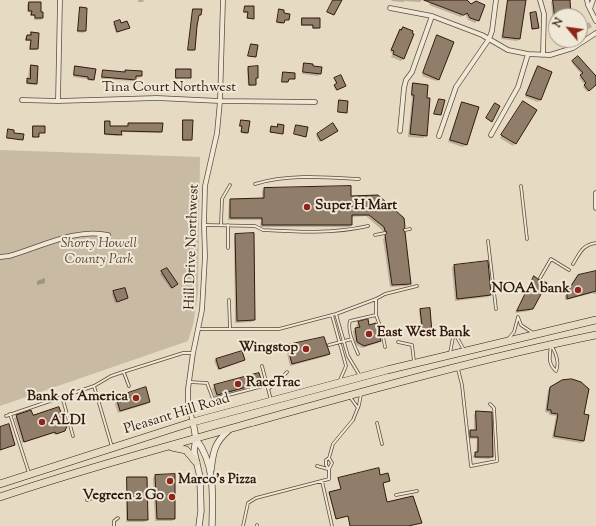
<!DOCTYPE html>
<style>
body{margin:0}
#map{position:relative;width:596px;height:526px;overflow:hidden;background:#e6dbc2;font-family:"Sorts Mill Goudy",serif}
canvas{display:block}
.north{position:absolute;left:548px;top:8px;width:40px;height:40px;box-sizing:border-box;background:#efe8d7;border:1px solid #a49586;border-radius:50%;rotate:299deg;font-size:11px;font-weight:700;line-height:16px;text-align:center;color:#33190d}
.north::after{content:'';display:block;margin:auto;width:14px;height:18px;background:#8f2418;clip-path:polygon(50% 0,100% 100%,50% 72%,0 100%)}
</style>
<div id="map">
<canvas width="596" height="526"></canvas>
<div class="north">N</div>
</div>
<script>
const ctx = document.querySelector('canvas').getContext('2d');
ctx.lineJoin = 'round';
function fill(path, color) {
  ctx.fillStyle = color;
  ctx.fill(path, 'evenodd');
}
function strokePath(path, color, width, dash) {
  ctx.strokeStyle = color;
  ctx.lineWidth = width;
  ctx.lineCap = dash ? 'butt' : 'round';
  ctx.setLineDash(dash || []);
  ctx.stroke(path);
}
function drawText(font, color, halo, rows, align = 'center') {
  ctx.font = font + ' "Sorts Mill Goudy",serif';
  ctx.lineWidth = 4;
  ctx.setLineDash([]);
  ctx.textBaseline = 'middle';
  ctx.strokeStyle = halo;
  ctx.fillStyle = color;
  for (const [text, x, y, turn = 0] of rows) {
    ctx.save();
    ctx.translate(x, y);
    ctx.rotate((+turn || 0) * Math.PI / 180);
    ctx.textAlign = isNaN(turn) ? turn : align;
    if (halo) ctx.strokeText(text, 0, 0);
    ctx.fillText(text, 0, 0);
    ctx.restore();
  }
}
fill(new Path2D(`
 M0 150 200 157 198 293 193 325 188 341 0 406Z`), '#c8baa3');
fill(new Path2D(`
 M138 0H144L143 2H138Z
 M392 0H422L420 2 405 1 403 2 391 1Z
 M431 0H466L478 20 475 23 468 20 465 14 461 17 429 5Z
 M507 0H525L519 39 517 41 501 39Z
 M554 0H569L570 16H556V40H563L555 41 551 2Z
 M29 3H40V13H42V18L41 20H34V16H30V12H27V5Z
 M245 7 253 18 252 19H247V13H244Z
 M80 8 85 31 83 33 77 32 79 10Z
 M192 10H193L200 15H198L193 51 188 50Z
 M280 10 288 20H284L282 24 276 23Z
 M530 14 538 28 537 29 532 30Z
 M303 19 319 28 317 29H312V26H301V20Z
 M119 22 120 25 128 28 116 33 113 24Z
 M589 22 592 27 586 30 583 26Z
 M403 28 404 58 401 61 391 57 393 53 390 52 398 33Z
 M31 33 37 49 35 50H29L30 41H25V38Z
 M437 36 438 79 436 81 422 76 435 39Z
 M578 58 596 77V83L587 92 583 87 585 85 579 78 582 75 572 63Z
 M304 64 312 67 320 74 318 76 302 74 303 65Z
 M31 66 36 83 35 85 26 84V81L28 79 29 68Z
 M76 67 93 80 91 81 87 80V79L73 77 74 69Z
 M538 67 551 72 540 100 538 102 525 97 535 70Z
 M249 68 257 78 255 80V84L254 86H248L247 69Z
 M176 70 190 77 176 78Z
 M104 71 123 73 125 71 141 76 139 78 135 77 133 81 101 79 102 73Z
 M282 74H283L294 79H287L286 82H282Z
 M335 79 344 86 336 91 334 86 337 85 334 80Z
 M414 84 426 135 423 138 408 137 412 97H411V87Z
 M523 102 515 143 513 146 500 138Z
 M463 103 478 108 466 145 463 147 448 142 460 106Z
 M184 121 191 140 190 141H182V122Z
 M241 121 248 122 246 134 241 133 242 127H239Z
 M106 122 109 127H127L129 124 161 131 160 133 120 132 119 136 104 135V123Z
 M333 124 335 132 319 142 316 136Z
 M278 125 282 133H270L271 128H277Z
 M9 130 13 133 22 140 7 138Z
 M265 189 350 197 401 230 410 284 407 286 390 287 383 239 386 235 383 233 382 230 366 216 351 217V225L349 227H260L261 220H228L229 203 231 200 262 199V191Z
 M236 235 254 320 252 322 235 323 234 237Z
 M454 266 490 295 488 297 455 301 452 268Z
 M167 269 177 284 171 289 160 274Z
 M596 272V294H593V293L565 300V296L578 276Z
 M534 277 532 308 529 311 515 313Z
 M45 278V283L37 285V281Z
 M114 292 127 298 115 303 112 294Z
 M421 310 431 333 429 334 422 336 419 311Z
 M359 323 369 326 380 341 378 343 362 348 355 344 353 331 358 329 356 325Z
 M288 346 329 354 327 356 290 366 286 349Z
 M241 352 244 360 242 361 218 370 214 361 216 359Z
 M261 383 258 385 215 397 212 389 215 386Z
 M551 388 583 415 584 441 581 443 552 438 556 416 549 415V413L545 412 548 390Z
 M128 394 149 402 147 404 118 413 115 404 117 401 127 398 126 396Z
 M31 411 32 416 64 431 54 435V433L22 443 14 418Z
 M476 412 492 456 489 459 473 458V456L476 453 477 439H468V433L470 431H474V415Z
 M155 476 174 519 172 521H155L153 478Z
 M128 478 147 520 144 522H126V481Z`), '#0003');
const building = new Path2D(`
 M333 0H342L334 15 327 12Z
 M424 0H467L471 4 476 1 485 5 479 21 470 18 467 13 464 15Z
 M508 0H526L520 39 503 37Z
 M553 0H570L571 16H555Z
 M29 2H41V12H43V18H35V15H31L32 11H29Z
 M245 6H254V19L247 18 248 12H244Z
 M80 7 87 8 86 31H78Z
 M193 9H202L201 15H199L197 26 195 50H188Z
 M279 9 284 10V13L290 14 289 20H285L284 23 277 22Z
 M536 12 539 28 532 29 530 13Z
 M302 18H320V28H313V25H302Z
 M120 20 121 23 127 21 130 28 117 32 114 22Z
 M403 27 413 31 412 33 414 34 404 59 393 54 394 51 391 50 400 29 401 30Z
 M31 32 39 33 38 49H30L31 40H26L27 35H31Z
 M437 35 454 42 439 80 423 73Z
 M251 44 258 45 256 57 248 56Z
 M578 56 596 76V85L589 91 584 85 586 83 580 75 583 73 572 61Z
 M304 63 313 64V66L322 67 321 74 303 72Z
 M31 65 38 66 37 84 27 83V78L30 79Z
 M75 66 96 69 94 80 88 79V77L74 75Z
 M258 66V78H256V85H249L248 67Z
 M538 66 552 72 541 100 526 95Z
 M176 69H191V78H176Z
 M103 70 125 72V70L142 71V76H136V80L102 77Z
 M283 72 295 73V79H289L288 82H282Z
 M341 75 346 86 337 90 334 85 337 83 334 78Z
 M413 83 428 85 427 98H430L427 136 410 134 414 95H412Z
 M439 99 445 100 441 115 434 114Z
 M339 100 348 101 347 113 338 112Z
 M523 101 537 110 516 144 501 135Z
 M462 102 479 107 467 145 450 140Z
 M495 103 500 106 492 122 486 118Z
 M183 120H193L192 140H183Z
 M241 120 250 121 248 133 241 132 242 126H240Z
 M105 121H110V126H128V123H163L162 132 121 131 122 135 105 134Z
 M333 123 338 131 321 141 317 134Z
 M278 124 284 125 283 134 270 132 271 126 277 127Z
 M296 125 308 127 306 137 294 134Z
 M33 126H45V133H39V137H33Z
 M8 129 14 130V133L24 134 23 140 7 138Z
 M351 186V196L378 195 404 218 405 227 403 230 405 232 411 284 392 285 385 235 387 232 385 231 384 227 369 215H352V225H262V218H230V199L264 198V188Z
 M254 233 255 320 237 321 235 234Z
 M488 261 491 295 457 299 454 265Z
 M167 268 178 284 172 288 161 271Z
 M596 271V291L567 299V292L578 275Z
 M534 276 539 280H541L547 283 533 309 517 311Z
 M125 288 128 298 117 302 113 291Z
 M430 308 432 333 423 334 420 309Z
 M368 319 369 325 376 323 381 341 364 346 357 342 355 328 360 327 358 322Z
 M324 337 330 354 292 364 287 345Z
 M242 351 245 360 219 369 216 359Z
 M259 373 262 383 217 395 214 385Z
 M572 379 581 382 589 389 584 414 589 415 584 441 554 436 558 414 551 413V410H547L550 387 562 380Z
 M146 387 150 402 120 411 117 400 129 396 128 393Z
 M59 407 63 418 64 417 67 426 65 431 56 434 55 432 24 442 16 415 31 410 33 415Z
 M476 411 492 412 493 457H475V452H478V437H470V430H476Z
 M9 424 15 445 0 450V427Z
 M379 468 380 475 388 473 390 481 383 483 387 502 413 496 422 523 408 526H350L348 516 336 519 329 492 341 489 338 478Z
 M175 474V519H157L155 475Z
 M127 477H147L148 520H128Z`);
fill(building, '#907e6b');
strokePath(building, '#33190d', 1);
const service = new Path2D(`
 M255 184C288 174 325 177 359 179
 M521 186 527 239
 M205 225 255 226 263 230C298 232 333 234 368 226
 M221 225 222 199 230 185
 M405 230 410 229
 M375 235 385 233
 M488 241 496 309
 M228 248V225
 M573 264C580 253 582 245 596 243
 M540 278 551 259 569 270
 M376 299V315L382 331 385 347
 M229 300 230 329
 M336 314 348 356 360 376
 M332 315 346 366 340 380
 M199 329H279L336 314 376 299 385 294 417 286
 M454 332 464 350
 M509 338 514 332 518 317 521 325 533 333
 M398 342 412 345 414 361
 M329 345 352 339
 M551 345C556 353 560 362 556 371 547 363 550 355 551 345Z
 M450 353 454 332
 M358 354C354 344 347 331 350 321L376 315
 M262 366 271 400
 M458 369 462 385 471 466 497 461 494 408 490 404
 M124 373 129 386
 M190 382 207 383 213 399 267 385
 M94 386 112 447
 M268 389 278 382 287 372
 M62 396 73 436
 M350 397 358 408
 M10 414 29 473
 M6 416 94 386 111 376 123 372 183 353H193
 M377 423 382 444
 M317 466 328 469
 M329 469 326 465V460L329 458 333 444 353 420 359 405 361 394
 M322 481 332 526
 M396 495 417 491
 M87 500 104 494
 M257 525V526
 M114 526V521L118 518
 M243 526 248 503 256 498 329 479V469L332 463 329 458`);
const minor = new Path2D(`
 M540 0 544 14 543 55
 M587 0 588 5 596 21
 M390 8 432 16 482 35 508 50 528 54 550 55 573 48 596 33
 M590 9 593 0
 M22 100 58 101 157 98 220 101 315 102
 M58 101 60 0
 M400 131 404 88 406 80 412 72 432 16
 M491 135 518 87 528 54
 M439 136 456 87 489 39 492 31 496 0
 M596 193V208
 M0 257 9 256C41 247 75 228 108 235
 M193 422 188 404V389L193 353 202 310 205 256 204 225 205 186 217 133 220 101 223 0`);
const tertiary = new Path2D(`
 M193 422 196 439 194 451 200 477 201 511 199 526
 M196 439C215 464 213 495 212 526
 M211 470C213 451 215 442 229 430`);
const trunk = new Path2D(`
 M172 447 186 450 196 462
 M0 484 193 422 387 370 596 320
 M0 497C82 469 166 447 250 423 365 391 479 359 596 335`);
strokePath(service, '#604a3a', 3.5);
strokePath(minor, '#604a3a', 5.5);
strokePath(tertiary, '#604a3a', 7);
strokePath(trunk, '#33190d', 8);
strokePath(service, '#efe8d7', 2);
strokePath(minor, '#efe8d7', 4);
strokePath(tertiary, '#efe8d7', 5.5);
strokePath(trunk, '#e6dbc2', 7);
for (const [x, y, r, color] of [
 [307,207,4,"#8f2418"],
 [578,290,4,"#8f2418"],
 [369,334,4,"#8f2418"],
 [306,349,4,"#8f2418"],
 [238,384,4,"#8f2418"],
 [136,398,4,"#8f2418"],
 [42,422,4,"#8f2418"],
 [170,481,4,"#8f2418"],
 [172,497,4,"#8f2418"]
]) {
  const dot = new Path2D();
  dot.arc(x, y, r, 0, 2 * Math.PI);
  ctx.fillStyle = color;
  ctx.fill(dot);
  strokePath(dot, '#efe8d7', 1.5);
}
drawText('14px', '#33190d', '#efe8d7', [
 ["Tina Court Northwest",169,89],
 ["Hill Drive Northwest",193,247,-88],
 ["Pleasant Hill Road",177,415,-17]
]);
drawText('bold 14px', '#33190d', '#efe8d7', [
 ["Super H Mart",315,207],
 ["NOAA bank",570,290,"right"],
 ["East West Bank",377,334],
 ["Wingstop",298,349,"right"],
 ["RaceTrac",246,384],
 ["Bank of America",128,398,"right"],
 ["ALDI",50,422],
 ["Marco's Pizza",178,481],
 ["Vegreen 2 Go",164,497,"right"]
], 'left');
drawText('italic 14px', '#60493a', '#efe8d7', [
 ["Shorty Howell",99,245],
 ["County Park",99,261]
]);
</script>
